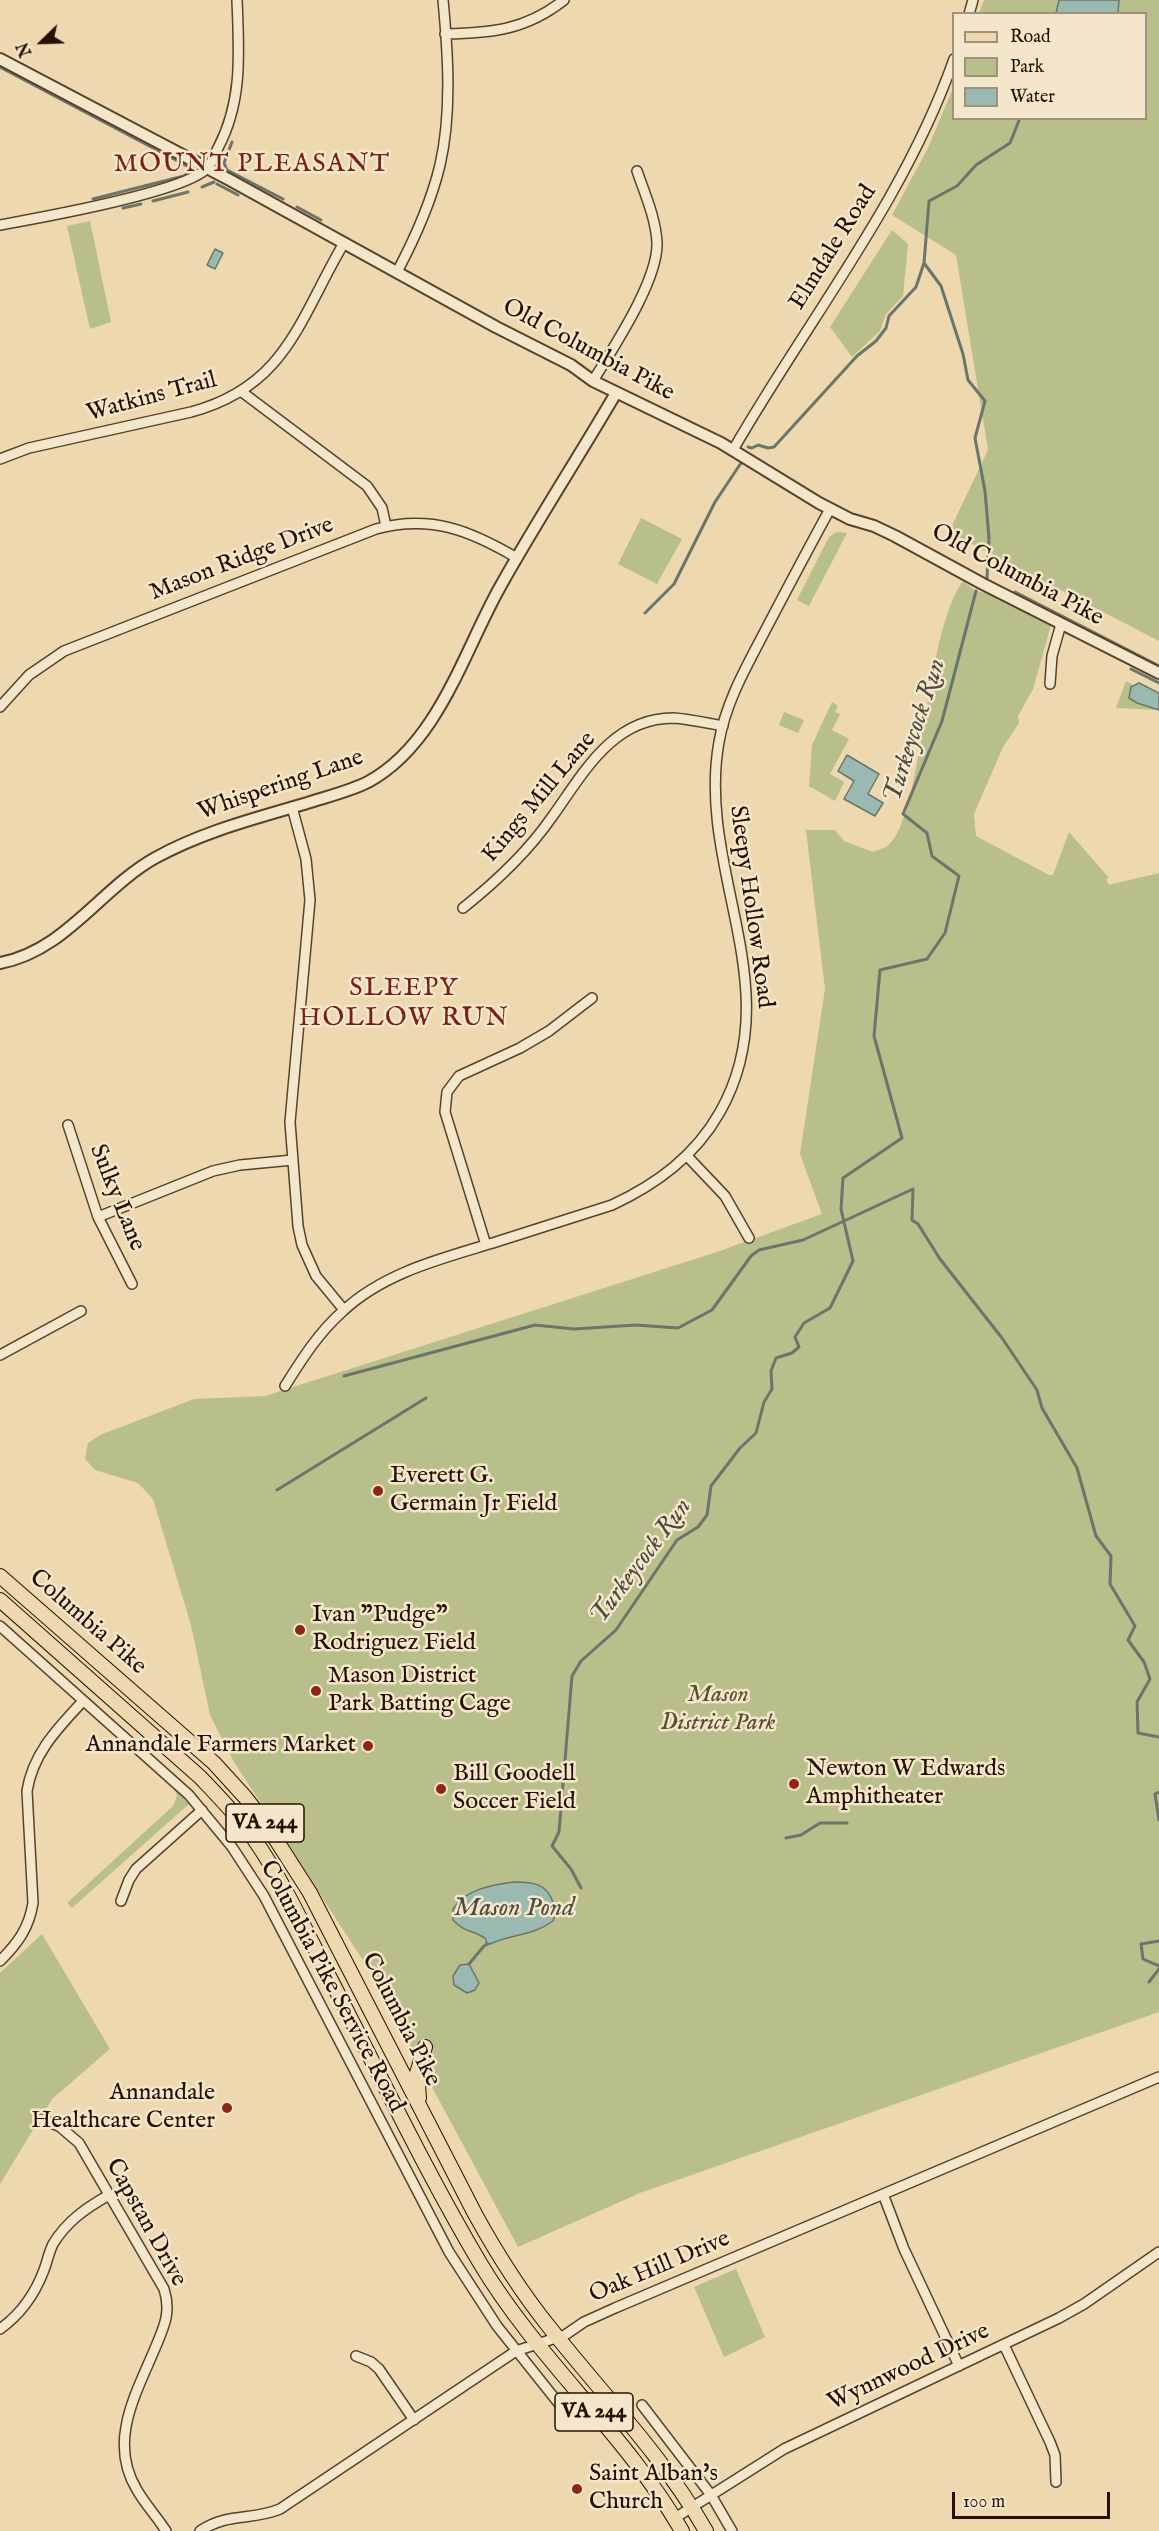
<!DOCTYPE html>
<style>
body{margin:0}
#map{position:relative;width:1159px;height:2531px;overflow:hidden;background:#edd8af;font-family:"IM FELL English",serif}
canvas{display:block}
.legend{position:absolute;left:952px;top:12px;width:195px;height:108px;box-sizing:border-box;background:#f3e6cb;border:2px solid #a1907a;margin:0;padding:8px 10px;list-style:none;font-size:18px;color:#271000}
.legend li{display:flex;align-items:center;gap:12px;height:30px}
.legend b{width:30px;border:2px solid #a1907a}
.north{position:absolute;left:12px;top:12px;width:60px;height:60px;-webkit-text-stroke:4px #f3e6cb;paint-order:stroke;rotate:247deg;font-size:16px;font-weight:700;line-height:24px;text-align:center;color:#271000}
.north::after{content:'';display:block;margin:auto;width:21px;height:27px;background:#271000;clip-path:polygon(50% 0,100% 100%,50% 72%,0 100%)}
.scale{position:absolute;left:952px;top:2492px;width:158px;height:27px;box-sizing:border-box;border:3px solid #271000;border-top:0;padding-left:8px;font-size:18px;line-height:21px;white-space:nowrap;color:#271000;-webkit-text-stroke:4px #f3e6cb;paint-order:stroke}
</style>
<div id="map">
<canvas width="1159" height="2531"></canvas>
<ul class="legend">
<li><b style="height:8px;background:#edd8af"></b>Road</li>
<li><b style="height:16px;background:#b8bf8b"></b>Park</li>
<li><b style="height:16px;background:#9ab9b1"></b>Water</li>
</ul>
<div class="north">N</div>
<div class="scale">100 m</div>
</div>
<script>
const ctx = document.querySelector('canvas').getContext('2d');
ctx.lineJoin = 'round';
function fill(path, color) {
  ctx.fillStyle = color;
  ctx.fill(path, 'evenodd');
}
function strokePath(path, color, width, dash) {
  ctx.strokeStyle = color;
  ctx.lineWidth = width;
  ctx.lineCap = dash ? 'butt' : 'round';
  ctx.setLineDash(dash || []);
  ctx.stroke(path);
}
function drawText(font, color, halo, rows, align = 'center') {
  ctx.font = font + ' "IM FELL English",serif';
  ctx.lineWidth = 5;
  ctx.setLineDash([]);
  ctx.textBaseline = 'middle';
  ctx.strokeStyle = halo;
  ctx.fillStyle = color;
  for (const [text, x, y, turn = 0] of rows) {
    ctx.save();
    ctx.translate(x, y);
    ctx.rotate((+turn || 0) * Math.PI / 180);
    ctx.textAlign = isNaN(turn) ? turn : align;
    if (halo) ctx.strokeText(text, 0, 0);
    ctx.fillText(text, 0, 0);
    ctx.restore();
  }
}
fill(new Path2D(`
 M984 0H1159V641L949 532 988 450 956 255 892 215 928 148 953 88 954 118H1146V14L979 13Z
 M90 221 111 322 90 329 67 226Z
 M892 230 908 244 903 296 886 314 880 331 852 357 830 327Z
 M641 518 682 539 657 584 618 564Z
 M837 532 847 533 809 606 797 600 829 537Z
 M963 581 976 591 996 595 1051 625 1033 689 1018 716 1019 723 1003 747 974 814 976 836 1049 875H1053L1069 832 1109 878 1106 879 1109 885 1159 873V2012L640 2193 518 2247 368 1968 234 1762 210 1715 191 1625 153 1499 138 1483 95 1470 85 1459 88 1443 100 1435 194 1399 265 1396 717 1252 822 1214 800 1154 825 989 806 830H835L844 841 873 852C877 850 882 849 886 847 924 822 923 635 963 581Z
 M1126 681 1159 699V710L1116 708Z
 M832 702 838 706 835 712 840 714 832 730 849 739 830 774 844 782 835 801 809 786 812 745Z
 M784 712 804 720 798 733 779 725Z
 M174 1788 189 1804 72 1908 67 1903 173 1806 177 1796Z
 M42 1934 110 2049 52 2099 0 2184V1973Z
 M736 2269 765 2337 724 2357 694 2287Z`), '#b8bf8b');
const water = new Path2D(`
 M1059 0H1119L1118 13H1056Z
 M215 249 223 253 215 269 207 265Z
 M1139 683 1159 693V710L1137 703 1129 698 1131 687Z
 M847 755 879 774 868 794 883 803 875 816 844 799 854 781 838 771Z
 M514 1882C533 1882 546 1883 553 1902 556 1910 556 1914 553 1921 533 1936 511 1934 490 1944L486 1943V1939C473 1929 466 1934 453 1920V1909C465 1889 492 1885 514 1882Z
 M469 1964 479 1983 475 1990 467 1993 454 1985 453 1976 460 1965Z`);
fill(water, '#9ab9b1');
strokePath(water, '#6c756a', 1.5);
strokePath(new Path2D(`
 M0 67 189 167 188 173 184 176 93 199
 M232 142 224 163 227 170 283 199
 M217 184 238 195
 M202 187 214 182
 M153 201 188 192
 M297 207 321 220
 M123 208 141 204
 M924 263 941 286 963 354 968 380 985 401 975 438 985 491 989 538 987 578
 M748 447 752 448 758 445 768 448 774 447 857 356 876 341 886 328 889 316 916 287 924 263 929 201 957 186 976 165 1010 143 1020 118
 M1015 592 1159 666
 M645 613 674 584 715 502 741 463
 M1131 669 1159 683
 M344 1376 535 1325 574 1329 636 1325 678 1328 712 1310 751 1256 759 1250 803 1240 913 1189 912 1220 918 1224 940 1259 1002 1338 1037 1390 1042 1408 1077 1468 1096 1536 1111 1556 1110 1584 1135 1626 1128 1640 1144 1662 1150 1679 1137 1702 1138 1733 1159 1737
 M277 1490 426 1398
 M1159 1792 1155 1794 1159 1820
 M786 1838 801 1835 820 1823H847
 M581 1888 571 1869 552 1846 559 1832 572 1676 581 1661 616 1630 677 1540 698 1527 707 1515 711 1486 740 1448 756 1433 764 1402 772 1389 771 1371 776 1358 792 1353 799 1347 795 1337 804 1323 830 1308 853 1261 841 1209 843 1178 902 1138 874 1036 880 970 927 959 945 933 959 876 932 856 927 833 903 814 942 721 976 591
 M1159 1941 1141 1944 1143 1959 1159 1966
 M469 1964 484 1946 488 1944
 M1149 1982 1159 1969`), '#6c756a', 3);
const minor = new Path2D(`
 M969 14 973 0
 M445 34C492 33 526 30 564 0
 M0 225C38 218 186 192 207 168 212 163 215 154 218 148 243 101 239 52 237 0
 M397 272C415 238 431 203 440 165 452 113 448 53 443 0
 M593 381C613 348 658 281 657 243 656 219 645 194 637 171
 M242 392 367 486 382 508 386 526
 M733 450C807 321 904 201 954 59
 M0 459 29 448 191 412C287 386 299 319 344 243
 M1050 684 1052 656 1061 624
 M0 707 29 675 64 651 376 529C431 514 471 531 517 558
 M292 807 306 859 310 900 290 1122 298 1226 302 1245 316 1276 344 1310
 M463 908C497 881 527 853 552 817 583 774 612 718 673 718 690 719 706 723 723 726
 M68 1125 98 1217 132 1284
 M687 1156 725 1196 749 1238
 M98 1217 213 1171 240 1165 293 1160
 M486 1245 445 1112 447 1092 459 1076 520 1048 549 1031 592 998
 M0 1355 81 1311
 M285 1386C302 1359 319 1332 343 1311 386 1271 445 1258 499 1241 537 1229 574 1217 612 1205 657 1184 695 1156 720 1112 790 988 696 870 719 742 726 701 747 666 766 629 787 589 808 549 830 509
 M0 1626 189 1795 232 1847 264 1896 449 2252 497 2326 568 2415
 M121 1901 129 1880 136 1869 202 1810
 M0 1961C18 1943 29 1928 33 1903L27 1791C33 1753 58 1728 83 1701
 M40 2119 59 2126 79 2143 164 2289C171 2311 165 2325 156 2346 137 2392 107 2441 137 2490 145 2504 157 2517 166 2531
 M883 2194 904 2249 959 2366
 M0 2329C21 2314 35 2294 44 2270 47 2262 49 2252 53 2244 67 2221 86 2208 109 2195
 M1004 2345 1050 2442 1055 2455 1056 2482
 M356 2356 371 2362 379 2369 414 2420
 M642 2405 711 2495 732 2531
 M675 2518 784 2449 1059 2318 1084 2304 1159 2252
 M200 2531C229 2512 251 2521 280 2509L516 2351 565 2335 584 2322 615 2308 1159 2077`);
const tertiary = new Path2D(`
 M0 59 228 179 496 327 571 365 593 381 721 443 819 503 850 519 874 526 895 536 983 584 1159 673
 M0 963C65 951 100 889 155 858 202 832 253 819 304 804 325 797 348 792 368 782 438 744 463 653 500 587 537 521 578 458 616 393`);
const primary = new Path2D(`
 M0 1576 214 1763 245 1797 266 1824 310 1893 475 2214C497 2254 521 2292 550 2328 604 2396 663 2456 706 2531
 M0 1600 200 1777C219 1797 238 1816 254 1839 286 1885 308 1936 334 1986 382 2079 427 2174 480 2263 538 2360 626 2434 682 2531
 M419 2098 417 2073 425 2047`);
strokePath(minor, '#58422c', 12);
strokePath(tertiary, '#58422c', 14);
strokePath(primary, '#271000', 16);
strokePath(minor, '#f3e6cb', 9);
strokePath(tertiary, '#f3e6cb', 10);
strokePath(primary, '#edd8af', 14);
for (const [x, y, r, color] of [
 [378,1491,6,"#8f2418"],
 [300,1630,6,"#8f2418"],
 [316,1691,6,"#8f2418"],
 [368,1746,6,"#8f2418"],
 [794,1784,6,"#8f2418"],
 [441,1789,6,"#8f2418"],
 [227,2108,6,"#8f2418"],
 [577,2489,6,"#8f2418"]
]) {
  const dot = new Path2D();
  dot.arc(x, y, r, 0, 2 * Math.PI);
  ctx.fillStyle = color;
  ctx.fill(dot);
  strokePath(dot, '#f3e6cb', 2);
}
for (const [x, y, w] of [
 [265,1823,78],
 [594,2412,78]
]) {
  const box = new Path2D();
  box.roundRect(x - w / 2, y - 19, w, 38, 4.5);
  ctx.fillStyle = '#f3e6cb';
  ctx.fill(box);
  strokePath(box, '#271000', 1.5);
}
drawText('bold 22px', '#271000', null, [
 ["VA 244",265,1823],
 ["VA 244",594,2412]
]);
drawText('24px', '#271000', '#f3e6cb', [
 ["Elmdale Road",834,248,-58],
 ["Old Columbia Pike",588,351,28],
 ["Watkins Trail",152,398,-15],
 ["Mason Ridge Drive",242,560,-21],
 ["Old Columbia Pike",1017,576,28],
 ["Whispering Lane",281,786,-19],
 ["Kings Mill Lane",540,798,-50],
 ["Sleepy Hollow Road",750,907,82],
 ["Sulky Lane",116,1198,68],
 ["Columbia Pike",87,1623,41],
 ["Columbia Pike Service Road",331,1987,62],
 ["Columbia Pike",400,2020,63],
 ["Capstan Drive",145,2223,61],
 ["Oak Hill Drive",660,2268,-23],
 ["Wynnwood Drive",909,2368,-25]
]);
drawText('24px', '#271000', '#f3e6cb', [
 ["Everett G.",390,1477],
 ["Germain Jr Field",390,1505],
 ["Ivan \"Pudge\"",312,1616],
 ["Rodriguez Field",312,1644],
 ["Mason District",328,1677],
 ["Park Batting Cage",328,1705],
 ["Annandale Farmers Market",356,1746,"right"],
 ["Newton W Edwards",806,1770],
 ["Amphitheater",806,1798],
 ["Bill Goodell",453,1775],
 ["Soccer Field",453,1803],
 ["Annandale",215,2094,"right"],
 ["Healthcare Center",215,2122,"right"],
 ["Saint Alban's",589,2475],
 ["Church",589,2503]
], 'left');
drawText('italic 24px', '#5a4d31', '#f3e6cb', [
 ["Mason",718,1696],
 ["District Park",718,1724]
]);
ctx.letterSpacing = '1.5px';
drawText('26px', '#7a1f14', '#f3e6cb', [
 ["MOUNT PLEASANT",252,166],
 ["SLEEPY",404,990],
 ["HOLLOW RUN",404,1020]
]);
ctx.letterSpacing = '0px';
drawText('italic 26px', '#4f4b3e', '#f3e6cb', [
 ["Turkeycock Run",916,731,-72],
 ["Turkeycock Run",642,1562,-53],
 ["Mason Pond",514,1910]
]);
</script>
